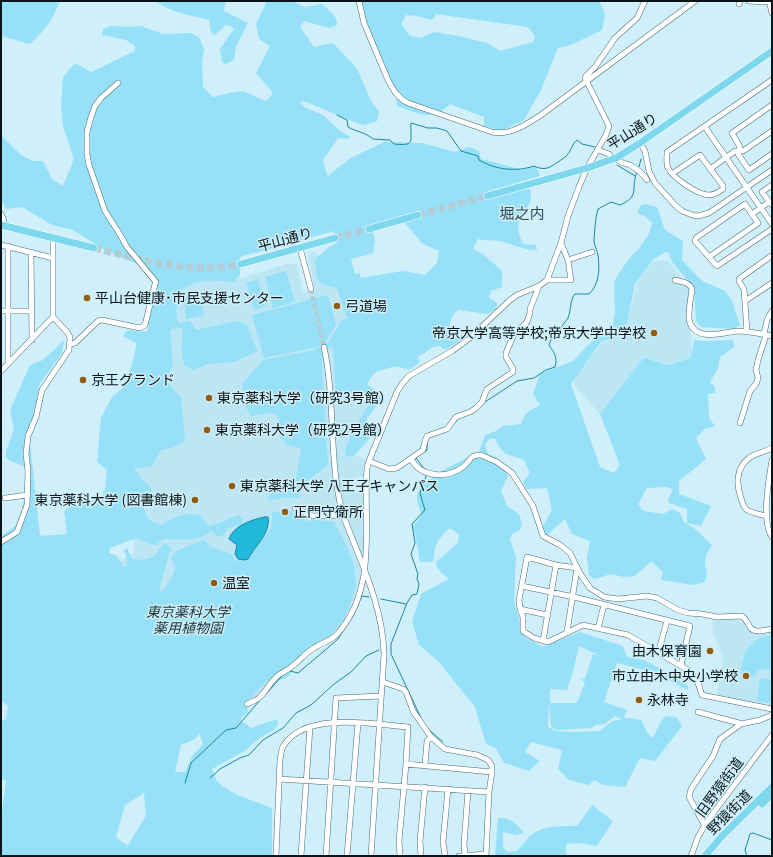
<!DOCTYPE html>
<meta charset="utf-8">
<style>
body{margin:0}
#map{position:relative;width:773px;height:857px;overflow:hidden;background:#cfeffa;font-family:Georgia,serif}
canvas{display:block}
.frame{position:absolute;inset:0;border:2px solid #091418;pointer-events:none}
</style>
<div id="map">
<canvas width="773" height="857"></canvas>
<div class="frame"></div>
</div>
<script>
const ctx = document.querySelector('canvas').getContext('2d');
ctx.lineJoin = 'round';
function fill(path, color) {
  ctx.fillStyle = color;
  ctx.fill(path, 'evenodd');
}
function strokePath(path, color, width, dash) {
  ctx.strokeStyle = color;
  ctx.lineWidth = width;
  ctx.lineCap = dash ? 'butt' : 'round';
  ctx.setLineDash(dash || []);
  ctx.stroke(path);
}
function drawText(font, color, halo, rows, align = 'center') {
  ctx.font = font + ' Georgia,"Noto Sans JP",serif';
  ctx.lineWidth = 3;
  ctx.setLineDash([]);
  ctx.textBaseline = 'middle';
  ctx.strokeStyle = halo;
  ctx.fillStyle = color;
  for (const [text, x, y, turn = 0] of rows) {
    ctx.save();
    ctx.translate(x, y);
    ctx.rotate((+turn || 0) * Math.PI / 180);
    ctx.textAlign = isNaN(turn) ? turn : align;
    if (halo) ctx.strokeText(text, 0, 0);
    ctx.fillText(text, 0, 0);
    ctx.restore();
  }
}
fill(new Path2D(`
 M310 252H316L325 269 338 278 354 345 356 394 366 396 378 403 355 433 368 442 355 455 369 461 367 476 355 477V478L343 480 344 492 367 493 365 562 354 610 345 608 313 622 328 641 279 675 261 696 248 704 50 699 119 562 134 553 132 503 116 481 105 474 116 472 135 471 134 453 176 273 226 280 238 279 290 263 297 265 303 293 315 290 308 257Z
 M667 260 689 287 692 358 667 364 645 358 642 360 600 414 574 385V379L602 343 614 337 621 328 631 307 638 281 650 266 654 262Z
 M712 617H738L740 622 745 621 749 629 754 632 772 630V707L717 696 723 656 713 633Z`), '#bce6f4');
fill(new Path2D(`
 M1 1H60C52 21 46 29 30 44L1 36Z
 M155 1H226L224 11 248 23 236 47 234 60 226 64 222 62 220 49 234 29 232 27 226 25 215 35 211 33 209 20C190 15 172 13 155 1Z
 M267 1H293L304 7 322 4C328 10 338 16 337 25L330 28 304 21 300 27 314 47 333 43 353 64 359 73 370 99 379 112 377 121 365 125 357 123 306 102H300L304 107 323 115 340 131 351 137 347 139 338 138 323 160 326 172 328 176 349 159 384 142 422 143 455 152 469 147 479 151 481 159 523 170 536 166 540 176 486 192 488 198 529 188 531 193 530 203 519 218 518 231 523 244 536 245 537 250C523 250 513 244 500 241 493 240 485 241 478 239L473 249 483 254 502 271V287L491 291 489 298 497 303 496 309 488 314 458 310C451 316 446 327 454 335 456 337 460 338 462 339L447 349H443L440 346 433 347 417 358 420 362C404 376 407 365 393 367 387 368 380 371 374 373L367 384 377 392 381 400 367 418C366 424 369 426 374 429L370 438 352 457 346 456 345 450 353 430 370 403 367 392 336 395 333 346 322 351 323 382 328 465 304 483 299 495 301 498H282L268 501 269 495 283 489 296 479 301 448 288 445 279 436C282 410 274 411 252 416L246 408 242 384 263 360 311 351 322 346 264 358 252 315 328 295 336 324 324 345 328 343 341 321 347 318 337 288C314 284 317 280 315 259L328 248 337 242 334 231 240 257V275L234 282C214 280 197 278 181 290L176 311 178 323 190 321 196 330 237 321 247 325 257 351 235 362 208 364 193 370 184 365 181 350 183 330 181 328 170 329 173 364 166 381 181 398 185 441 174 447 161 450 151 467 134 468 142 480 150 486 152 496 144 505C145 519 149 521 161 525 177 516 182 512 200 515L209 526 220 523 238 515 243 519 242 524 228 528 222 536H216L212 530C198 543 180 539 163 539L156 545H153L136 538 110 548 109 553 117 556 123 567 127 566V559L124 550 127 548 132 559C142 561 151 559 158 553V550L165 543 171 548 159 590 163 591 173 575 175 568 171 557 178 550 204 540 209 545 210 548 212 547 233 555 234 561 248 559 271 528 272 513 280 511H291L299 517 308 521 317 520 334 522 349 551 354 565 356 588 345 619 331 635 292 662 294 668C288 681 280 680 267 680L252 697 247 701 248 712 241 718V722L246 724 251 728 277 719 278 723 276 728 257 740 246 750 212 769 217 782 224 787 237 795 272 808V856H1V820L6 781 1 778V721L6 719 8 706 1 701V537L16 525 22 509 30 469 9 460 6 457V451L14 429 10 410 30 365 43 360 64 340 62 353 39 385 30 443 40 536 67 534 64 511 75 501H100L105 489 107 470 97 462 101 418 112 397 123 388 132 364 137 343 123 336 127 330 147 332 156 291 149 275 137 264 103 249 73 230 52 225 22 207 6 209 1 199V135L21 155 33 161H43L52 179 63 186 74 159 63 126 61 107 63 77 75 63 91 72 135 51V46L126 40 102 35 103 29 111 26 129 27 141 26 163 34 191 33 199 37 204 49 202 63 203 87 213 97 229 93 243 91 266 101 273 94 271 90 256 73 270 46 259 39 256 24ZM423 210 424 217 404 222 423 244 439 251 437 263 425 275 403 271 361 278 359 273 355 274 351 259 373 253 375 240 370 225ZM199 733 203 744 193 755 185 772H175L181 745 195 739ZM144 793 146 816 128 845 125 844 116 837 125 805Z
 M360 1H599L605 14 602 30 571 45 558 48 541 90 524 120 501 131 484 126V117L450 104C432 123 418 113 397 106L395 90 365 21ZM436 14 528 27 535 36 533 42 500 51 487 43 459 36 434 32 420 38 410 36 401 24 406 15 417 16 432 20Z
 M645 204 657 207 665 230 683 241 682 260 702 281 725 291 732 301 740 325 734 329 701 327 696 321 694 288 672 262 669 253 666 252 654 259 635 284 627 322 614 337 601 342 571 384 600 467 614 473 620 465 600 414 642 360 645 358 668 365 691 358 694 340 704 341 733 340 734 347 720 357 718 368 710 382 715 387V393L708 394 709 418 715 426 704 429 696 438 706 459 679 481V494L711 506 701 526 687 523V509L669 503 668 499 673 490 667 487 647 488 638 504 643 511 663 514 672 509 680 513 684 522 695 529 712 545 706 555 705 566 707 572 705 582 694 585 661 580 663 572 651 561 635 576 624 577 611 574 594 579 589 575 587 558 590 541 572 534 565 519 547 535 542 528 552 510 547 488 526 489 523 482 530 473 524 460C507 453 502 457 495 438L489 439 485 445 488 454 497 458 508 476 501 491 507 506 519 514 522 523 520 530 512 534 510 539 516 557 514 601 524 636 542 647 580 632 623 646 627 657 644 660 663 670 688 686 687 690 656 673 617 663 604 702 627 710 624 718H628L641 720 648 734 653 738 661 721 666 716 676 717 682 726 655 761 640 758 625 787 603 785 595 780 588 785 569 780 558 769 562 750 531 742 525 752 540 761 529 771 504 763 496 748 486 744 475 707 438 661 419 645 412 621 421 594 426 591 449 579C443 574 437 571 436 562L458 543 459 534 450 528C438 539 434 544 434 560L431 562H420L415 534 412 527 421 516C421 510 417 503 417 498 417 479 464 460 479 452L485 435 496 431 503 426 521 424 526 413 540 405 533 394 540 374 573 361 600 333 613 324 615 314 614 282 619 273 632 255 637 251 649 234 652 223 646 217 637 213 640 206ZM579 646 602 657 593 654 585 679 580 678 585 682 577 703H550V689L567 690 574 668ZM549 704 551 726 556 730 592 728 595 725 605 724 615 716 622 719 612 721 600 731 576 732 556 731 548 727Z
 M286 271 295 302 273 308 265 277Z
 M258 279 265 307 254 310 246 283Z
 M200 296 204 315 186 319 184 299Z
 M772 635V669L758 670 754 677H742L741 667 746 650 759 638Z
 M760 678 772 680 771 703 757 701Z
 M592 805 613 821 597 846 581 843 566 844V856H495L498 818C511 817 516 824 524 833L516 835 503 832V848L508 852 517 851C522 846 526 840 530 836 543 825 561 826 577 826Z`), '#96e1f8');
const water = new Path2D(`
 M265 517H268C271 533 255 546 248 559L245 560 238 559 235 554 237 545 229 539C233 526 253 519 265 517Z`);
fill(water, '#21b8dc');
strokePath(water, '#1a87a1', 1);
strokePath(new Path2D(`
 M743 1 748 2
 M337 115 347 120 348 127C357 132 365 132 373 139L390 140 394 144C416 146 410 142 411 123L428 128H437L447 131 461 151 478 156 479 160C496 170 516 172 534 166 545 171 549 168 558 162 562 159 566 157 568 154 572 149 572 144 577 140L582 144 595 147
 M617 165 635 176
 M639 167 641 159
 M485 402 517 381 534 378 546 370 555 367C558 357 554 353 549 345L553 335 561 329C562 324 566 322 568 318 571 311 570 299 575 294H589C599 285 600 269 598 255 597 250 594 245 594 240 595 229 595 219 598 209L611 202 620 205C641 196 630 188 637 172
 M448 431 458 419
 M425 452 427 450V442L429 438
 M422 453 416 458 423 467
 M381 599 406 604
 M290 671 298 673 337 640 353 616 362 596 369 597
 M267 693 282 676
 M421 718 391 654V644L407 603 412 595 417 594 419 584 417 579 418 574 411 554 415 543 412 524 425 510 420 493 426 476
 M427 728 443 742
 M210 778 220 769 240 758 249 755 263 740 283 728 296 713 311 705 334 684 351 672 366 656 379 650
 M185 783 191 763 226 730 236 728 261 699
 M747 856 745 850 750 834 753 833 772 840`), '#1a87a1', 1);
strokePath(new Path2D(`
 M311 289 324 347`), '#b1ced8', 5, [5, 2.5]);
strokePath(new Path2D(`
 M418 215 487 196
 M335 238 369 229
 M94 248C144 260 189 275 241 264`), '#b1ced8', 7, [7, 3.5]);
const minor = new Path2D(`
 M359 1 364 23 388 80C393 90 398 98 408 103L492 132C510 136 527 124 541 115L695 1
 M749 1 763 2 770 1
 M769 1 772 13
 M739 4 740 1
 M772 105 732 133 740 147 739 151H743L772 131
 M705 127 772 224
 M640 143 645 151 649 171 655 183 675 205 682 211 692 215 698 216 709 213 772 170
 M598 150 609 154 612 159
 M616 158C620 163 624 163 630 165 637 169 643 173 647 180
 M710 169 735 151H739L738 154 749 170 772 154
 M673 173 700 155 723 186V189C719 192 715 195 709 195 698 195 673 178 668 168 666 164 667 157 667 152L772 80
 M772 185 762 192 772 205
 M745 204 758 223 709 257 695 241 696 238Z
 M1 214 3 218 5 226
 M752 214 769 202
 M1 245 53 258
 M8 246V363
 M300 248 311 289
 M31 252 32 340
 M709 257 717 266 772 229
 M568 260 592 252
 M547 280H571L568 260 561 243
 M675 280C682 282 689 282 692 289 691 298 687 315 690 323 697 342 724 332 738 331 749 331 761 334 772 336
 M745 301 772 283
 M1 311H31
 M747 332 744 289 739 281V279L771 256 772 257
 M764 334 767 320 772 311
 M70 344 75 343 98 321 102 320 140 328 145 325 155 284 156 282 127 247 119 233 105 211 89 165 87 154V132L91 117 95 106 101 98 118 83
 M324 347C336 403 328 461 343 515 360 560 383 606 384 654L371 856
 M1 371 53 317V238
 M740 423 750 391 756 384 758 378 756 370 758 360 766 335
 M411 459C421 478 448 479 464 466 471 460 471 454 481 455L497 462 512 473 533 506 543 536 560 545 570 553 581 575 590 588 604 597 618 599 647 596 657 598 678 610 688 613 702 614 717 617 742 616C746 619 747 622 750 627 754 634 765 630 772 629
 M772 460C769 479 761 521 772 537
 M369 461 389 469 397 468 423 450 425 441 427 436 447 429 456 417 470 412 476 408 482 402 487 389 513 372V369L506 357V353L514 334 527 322 530 313V309L539 286
 M5 498 28 495
 M295 508 313 516 343 515
 M766 516C760 514 750 513 746 509 743 506 742 501 741 498 736 484 736 468 749 458 755 453 765 452 772 448
 M1 542 17 532 27 505 28 471 26 454 28 436 36 417 42 390 69 350 70 337 67 332 53 317
 M522 586 574 597 690 626 681 665
 M520 609 547 615
 M598 628 604 605
 M567 632 577 568 556 565 527 557 519 600 520 609 523 617V631L534 638 548 642 583 625 628 635 688 670 697 680 702 695 772 709
 M543 641 556 565
 M658 653 667 621
 M383 682 403 689 406 692 413 711 431 737 445 749 477 755 488 760 492 766V772L489 792 486 856
 M247 704C252 702 257 700 260 697 268 689 270 681 280 674 285 671 291 668 295 664 301 659 307 652 314 648 323 642 332 641 339 632 378 586 363 522 367 468L369 461 397 392 402 384 409 376 452 351 470 338 509 301 517 295 539 286 547 280 561 243 568 216 579 187 587 168 606 135 609 126 585 78 586 76 595 67 615 38 637 18 645 1
 M698 712 739 723 741 724
 M406 764 492 772
 M425 765 427 741 431 737
 M279 779 489 792
 M705 826 689 797 691 789 713 756 720 739 741 724 760 720 772 715
 M276 856 280 760C281 755 281 749 284 745 306 711 373 724 408 727L406 764 399 841 400 856
 M301 856 310 727
 M326 856 336 698 381 696
 M347 856 358 723
 M421 856 420 841 425 787
 M445 856 443 842 448 789
 M459 856 486 854
 M465 856 464 844 468 791
 M691 856 698 837 708 820 772 735`);
const major = new Path2D(`
 M487 196 587 168 616 158 640 143 772 51
 M1 225 94 248
 M369 229 418 215
 M241 264 335 238
 M762 804 772 794
 M705 856 722 836 772 787`);
strokePath(minor, '#4b6972', 6);
strokePath(major, '#fff', 8);
strokePath(minor, '#fff', 5);
strokePath(major, '#7dd8ee', 7);
for (const [x, y, r, color] of [
 [87,298,4,"#925d11"],
 [337,306,4,"#925d11"],
 [654,333,4,"#925d11"],
 [83,380,4,"#925d11"],
 [209,398,4,"#925d11"],
 [207,430,4,"#925d11"],
 [232,486,4,"#925d11"],
 [195,500,4,"#925d11"],
 [285,512,4,"#925d11"],
 [214,583,4,"#925d11"],
 [710,651,4,"#925d11"],
 [746,676,4,"#925d11"],
 [639,700,4,"#925d11"]
]) {
  const dot = new Path2D();
  dot.arc(x, y, r, 0, 2 * Math.PI);
  ctx.fillStyle = color;
  ctx.fill(dot);
  strokePath(dot, '#cfeffa', 1.5);
}
drawText('14px', '#091418', '#cfeffa', [
 ["平山通り",632,131,-32],
 ["平山通り",285,239,-15],
 ["旧野猿街道",719,787,-54],
 ["野猿街道",729,812,-45]
]);
drawText('14px', '#091418', '#cfeffa', [
 ["平山台健康･市民支援センター",95,298],
 ["弓道場",345,306],
 ["帝京大学高等学校;帝京大学中学校",646,333,"right"],
 ["京王グランド",91,380],
 ["東京薬科大学（研究3号館）",217,398],
 ["東京薬科大学（研究2号館）",215,430],
 ["東京薬科大学 八王子キャンパス",240,486],
 ["東京薬科大学 (図書館棟)",187,500,"right"],
 ["正門守衛所",293,512],
 ["温室",222,583],
 ["由木保育園",702,651,"right"],
 ["市立由木中央小学校",738,676,"right"],
 ["永林寺",647,700]
], 'left');
drawText('italic 14px', '#1b3238', '#cfeffa', [
 ["東京薬科大学",188,612],
 ["薬用植物園",188,628]
]);
drawText('15px', '#2f4b54', '#cfeffa', [
 ["堀之内",522,213]
]);
</script>
